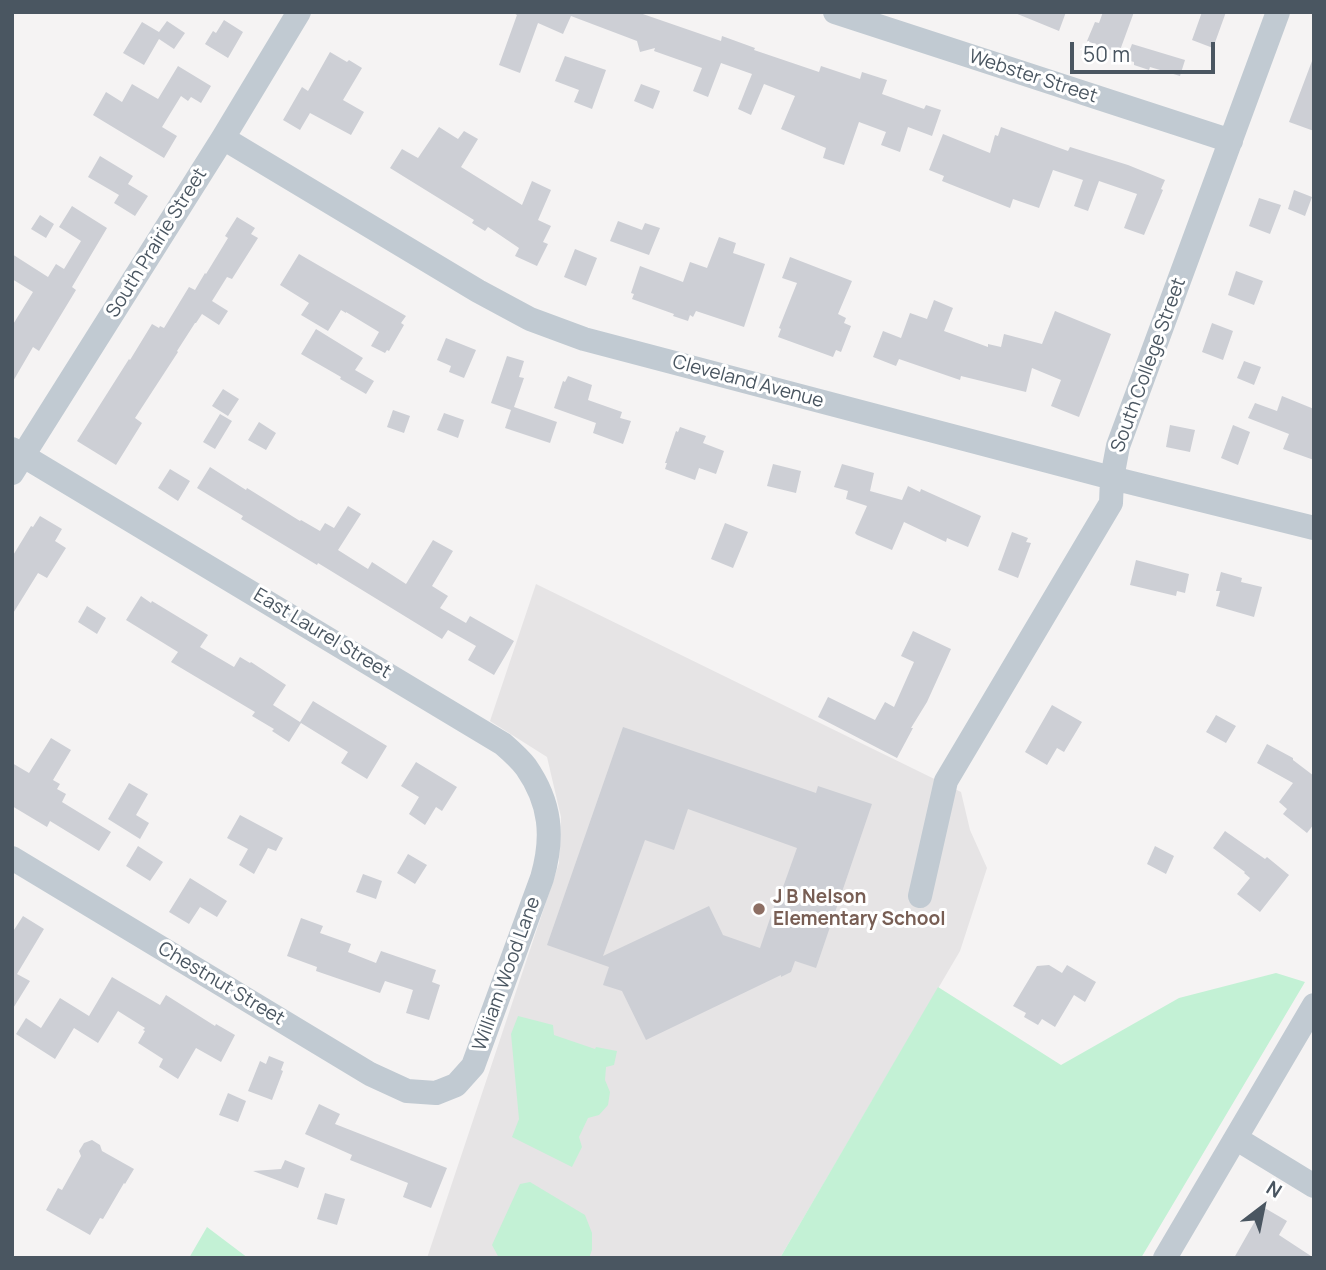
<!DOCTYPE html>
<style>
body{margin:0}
#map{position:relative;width:1326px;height:1270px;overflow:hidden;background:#f5f3f3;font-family:Manrope,sans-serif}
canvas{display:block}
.frame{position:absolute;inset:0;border:14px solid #4a5661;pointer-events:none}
.north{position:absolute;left:1228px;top:1172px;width:70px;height:70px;-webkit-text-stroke:5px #fff;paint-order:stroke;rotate:32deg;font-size:19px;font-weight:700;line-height:28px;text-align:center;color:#4a5661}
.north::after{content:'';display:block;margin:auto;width:24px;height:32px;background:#4a5661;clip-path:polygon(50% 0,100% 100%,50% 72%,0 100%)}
.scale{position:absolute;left:1070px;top:42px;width:145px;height:32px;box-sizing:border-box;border:4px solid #4a5661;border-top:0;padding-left:9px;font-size:21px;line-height:24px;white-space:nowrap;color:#4a5661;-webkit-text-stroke:5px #fff;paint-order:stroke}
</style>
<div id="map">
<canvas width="1326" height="1270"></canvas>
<div class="frame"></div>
<div class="north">N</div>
<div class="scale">50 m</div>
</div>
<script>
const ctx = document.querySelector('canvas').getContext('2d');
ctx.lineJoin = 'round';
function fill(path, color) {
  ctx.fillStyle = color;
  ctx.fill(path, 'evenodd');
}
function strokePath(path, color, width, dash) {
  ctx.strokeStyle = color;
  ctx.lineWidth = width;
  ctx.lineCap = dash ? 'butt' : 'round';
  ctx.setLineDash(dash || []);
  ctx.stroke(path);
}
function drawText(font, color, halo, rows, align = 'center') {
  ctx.font = font + ' Manrope,sans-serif';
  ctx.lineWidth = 6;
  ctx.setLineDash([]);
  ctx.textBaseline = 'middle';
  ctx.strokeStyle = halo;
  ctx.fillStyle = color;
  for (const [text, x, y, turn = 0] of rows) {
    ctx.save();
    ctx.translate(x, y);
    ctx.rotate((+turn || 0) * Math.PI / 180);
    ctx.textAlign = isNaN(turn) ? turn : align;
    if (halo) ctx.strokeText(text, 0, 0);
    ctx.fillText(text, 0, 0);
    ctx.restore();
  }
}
fill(new Path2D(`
 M536 584 961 792 970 830 987 868 960 951 780 1258H427L559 863 561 817 547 757 490 721Z`), '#e6e4e5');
fill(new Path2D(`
 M1276 973 1305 982 1141 1258H780L938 987 1061 1065 1179 998Z
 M518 1016 553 1025 554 1035 595 1049 596 1047 617 1051 614 1065 606 1067 605 1080 610 1092 608 1105 599 1115 588 1118 579 1137 582 1147 572 1167 512 1137 519 1119 511 1034Z
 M530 1182 585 1215 592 1233V1250L589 1258H499L492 1245 520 1184Z
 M207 1227 248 1258H189Z`), '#c3f1d5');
fill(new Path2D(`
 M512 12H637L721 41 722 36 755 48 754 50 819 72 821 66 860 79 862 72 887 80 882 94 924 109 926 105 941 110 932 136 908 127 900 152 881 145 886 132 859 122 844 165 823 158 826 148 781 129 795 96 764 84 751 115 738 109 752 74 721 63 708 97 693 91 702 68 654 51 655 48 640 52 637 41 571 16 563 34 538 23 520 73 499 65 517 15Z
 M1015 12H1066L1059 31 1015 13Z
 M1103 12H1134L1119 53 1087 41 1095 22 1099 23Z
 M1202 12H1226L1213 48 1192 40Z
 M224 20 243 32 228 58 205 44 213 31 216 33Z
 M167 21 185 33 174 49 159 39 144 65 123 53 142 22 159 32Z
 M1132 44 1185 60 1180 76 1150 67 1149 70 1134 65V62L1126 60Z
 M330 52 347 62 349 60 362 68 343 100 364 112 351 135 310 113 300 130 283 120 302 87 308 91Z
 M565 56 606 70 592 109 574 102 579 90 555 81Z
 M1312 61H1314V131L1289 122Z
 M178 66 211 86 201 103 191 97 188 101 181 96 162 127 177 136 164 158 93 115 106 92 122 102 132 84 158 99Z
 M641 84 660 91 653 109 634 101Z
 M439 127 458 139 464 131 478 139 461 167 522 205 532 181 551 190 538 220 551 226 543 242 548 244 537 266 515 256 519 248 488 227 485 231 472 223 474 220 390 168 402 149 418 158Z
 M1001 127 1068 151 1070 147 1128 165 1165 180 1161 189 1163 190 1144 235 1124 228 1137 194 1099 181 1088 211 1074 206 1083 180 1053 170 1039 208 1013 199 1010 208 942 181 944 176 929 170 943 134 990 153 995 135 998 136Z
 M100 156 133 176 128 184 148 196 135 216 114 203 119 195 88 177Z
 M1294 190 1312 197 1305 216 1288 209Z
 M1259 198 1281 205 1270 234 1249 226Z
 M72 206 107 228 72 287 76 290 39 351 33 347 12 383V326L33 292 12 279V254L48 277 56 264 64 269 81 241 59 227Z
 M40 215 54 224 46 238 31 229Z
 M237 217 255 228 251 234 258 238 232 279 227 277 212 301 228 311 219 325 202 314 196 323H195L177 351 178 352 135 418 142 423 116 465 77 441 129 359 130 360 152 324 159 328 160 326 164 328 189 287 195 290 205 273 206 274 228 238 225 236Z
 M618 221 642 230 645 223 660 228 649 255 610 241Z
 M719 237 736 243 733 253 765 264 744 327 696 311 693 317 690 315 688 321 673 316 674 314 632 299 634 294 631 293 640 266 683 282 690 262 707 268Z
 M575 249 597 258 586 286 564 277Z
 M299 254 406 316 401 323 404 325 389 351 387 350 385 353 371 346 379 332 346 312V313L341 310 328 331 301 315 309 303 280 285Z
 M790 257 852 281 838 314 846 318 844 323 851 326 841 352 836 350 833 357 778 337 781 329 779 328 797 283 782 278Z
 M1236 271 1263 281 1254 305 1228 295Z
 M934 300 953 308 944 331 988 347V344L1001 347 1004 334 1042 344 1055 311 1111 334 1079 417 1051 406 1061 380 1032 368 1026 392 961 376 960 380 899 359 896 366 873 357 883 331 901 338 910 313 927 319Z
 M1212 323 1233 331 1223 360 1202 352Z
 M316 329 363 358 355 370 374 381 366 394 340 379 341 377 301 354Z
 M446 338 476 350 464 378 449 372 451 366 437 360Z
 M507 356 524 361 519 377 524 378 514 407 557 422 550 443 505 428 511 410 491 403Z
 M1244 361 1261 367 1254 385 1237 378Z
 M568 376 592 385 588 400 622 412 620 418 631 421 623 444 593 433 596 423 554 408 563 381 565 382Z
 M223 389 239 399 228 416 212 406Z
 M1282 396 1314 409V460L1283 449 1289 434 1248 418 1255 403 1277 411Z
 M393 410 410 416 404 433 387 427Z
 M444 413 464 420 458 438 437 430Z
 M220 414 232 421 215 449 203 442Z
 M259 422 276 433 266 450 248 440Z
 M1170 425 1195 430 1190 452 1166 447Z
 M1233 425 1250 432 1238 465 1221 458Z
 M680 427 706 436 703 443 724 451 716 474 699 468 695 480 665 469 667 463H665L676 431 678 432Z
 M773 464 801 471 796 493 767 486Z
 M842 464 874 473 870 491 902 500 908 486 920 492 921 489 981 516 968 547 947 538 946 542 904 522 892 550 857 535 855 533 867 506 846 499 848 491 834 487Z
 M210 467 246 490 247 488 300 521 301 520 320 531 325 523 334 528 348 506 361 514 338 550 368 569 372 562 406 584 433 540 453 551 432 586 448 596 440 608 466 623 470 616 514 641 494 675 468 660 476 646 448 630 442 639 318 563 317 565 241 519 243 516 197 488Z
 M170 469 190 481 178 501 158 488Z
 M40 516 62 529 55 541 66 548 47 578 38 573 12 615V557L31 526 33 527Z
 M725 523 748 532 733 568 711 559Z
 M1012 532 1028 538 1026 542 1031 543 1018 578 998 570Z
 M1136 560 1189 574 1185 593 1177 591 1176 596 1130 585Z
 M1221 572 1242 578 1241 582 1262 587 1254 617 1216 606 1220 591H1216Z
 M141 596 151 603 152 601 208 635 200 647 234 667 240 657 250 663 251 662 286 685 273 705 300 722 313 701 387 746 367 779 341 763 348 752 301 723 289 742 272 731 274 729 252 716 255 712 171 662 178 652 126 620Z
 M87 606 106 618 97 634 78 622Z
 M913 631 951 649 927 702 911 728H913L897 758 818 717 828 697 875 720 885 702 894 707 914 662 901 656Z
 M1052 705 1082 722 1064 752 1057 748 1047 765 1025 752Z
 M1216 715 1236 726 1226 743 1206 732Z
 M623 727 816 793 818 786 872 804 816 968 795 961 791 972 781 977V975L646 1040 622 991 603 985 609 967 547 945ZM688 809 797 848 782 890 780 889 760 948 723 935 709 906 603 956 645 840 674 850Z
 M51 738 71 750 53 780 60 784 57 789 66 794 62 802 111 832 99 851 50 821 47 827 12 806V763L29 773Z
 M1267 744 1293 758V760L1314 776V824L1307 833 1283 814 1287 809 1279 802 1293 783 1257 763Z
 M416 762 457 787 442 811 436 807 425 825 409 814 419 797 401 786Z
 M129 783 148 794 136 815 149 823 140 839 108 819Z
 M240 815 283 838 276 851 268 848 254 874 239 865 248 849 227 838Z
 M1225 831 1265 859 1267 857 1289 875 1260 912 1237 894 1250 878 1244 873 1245 872 1213 848Z
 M138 846 163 862 150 881 126 866Z
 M1155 846 1174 856 1166 874 1147 864Z
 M408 854 427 865 415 884 397 873Z
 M363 874 382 881 376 899 356 892Z
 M190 878 227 901 217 917 200 907 189 924 169 912Z
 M23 916 44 929 17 974 30 981 12 1010V933Z
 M301 918 323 926 320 933 351 944 348 952 376 963 381 951 436 970 432 982 440 985 429 1020 406 1013 413 990 385 981 380 993 316 971 317 967 287 956Z
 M1049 965 1062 973 1067 965 1096 982 1085 1002 1074 995 1055 1027 1042 1019 1038 1025 1024 1017 1026 1013 1013 1006 1037 966Z
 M112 977 160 1005 166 995 215 1026 216 1024 235 1035 221 1062 196 1048 178 1079 159 1067 163 1059 138 1043 145 1031 143 1030 145 1028 118 1011 98 1043 74 1028 55 1059 16 1034 26 1018 41 1028 60 998 89 1016Z
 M269 1056 284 1062 281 1070 283 1071 272 1100 248 1091 260 1061 266 1064Z
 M228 1093 246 1101 238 1122 219 1115Z
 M319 1104 340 1114 335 1124 447 1168 431 1208 403 1197 408 1183 350 1160 352 1155 305 1134Z
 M92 1140 100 1145 102 1151 134 1169 125 1184 124 1183 103 1219 100 1218 90 1235 46 1210 58 1188 62 1190 81 1156 79 1151 84 1143Z
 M285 1160 305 1168 298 1188 253 1171 281 1169Z
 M325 1193 345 1199 337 1225 317 1219Z
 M1263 1207 1287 1221 1279 1235 1314 1258H1234Z`), '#cdcfd5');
strokePath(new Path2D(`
 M835 12 1231 141
 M223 138 478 291 530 319 584 339 1112 478 1314 528
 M12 449 503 744C511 751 520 759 526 767 551 803 554 837 542 878L473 1066 456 1085 436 1093 407 1091 370 1074 12 858
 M12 473 223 138 299 12
 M920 896 946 781 1111 503 1112 478 1118 446 1278 12
 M1237 1139 1314 1186
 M1165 1258 1314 1005`), '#c1cad2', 24);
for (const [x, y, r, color] of [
 [759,909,7,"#8d6e63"]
]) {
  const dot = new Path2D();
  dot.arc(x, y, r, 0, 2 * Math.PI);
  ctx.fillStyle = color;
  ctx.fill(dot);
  strokePath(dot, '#fff', 2.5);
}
drawText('19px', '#4a5661', '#fff', [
 ["Webster Street",1033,77,18],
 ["South Prairie Street",157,243,-58],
 ["South College Street",1149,365,-70],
 ["Cleveland Avenue",748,382,15],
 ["East Laurel Street",322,634,31],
 ["William Wood Lane",507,974,-70],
 ["Chestnut Street",221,984,31]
]);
drawText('bold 19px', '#785e54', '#fff', [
 ["J B Nelson",773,898],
 ["Elementary School",773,920]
], 'left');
</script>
